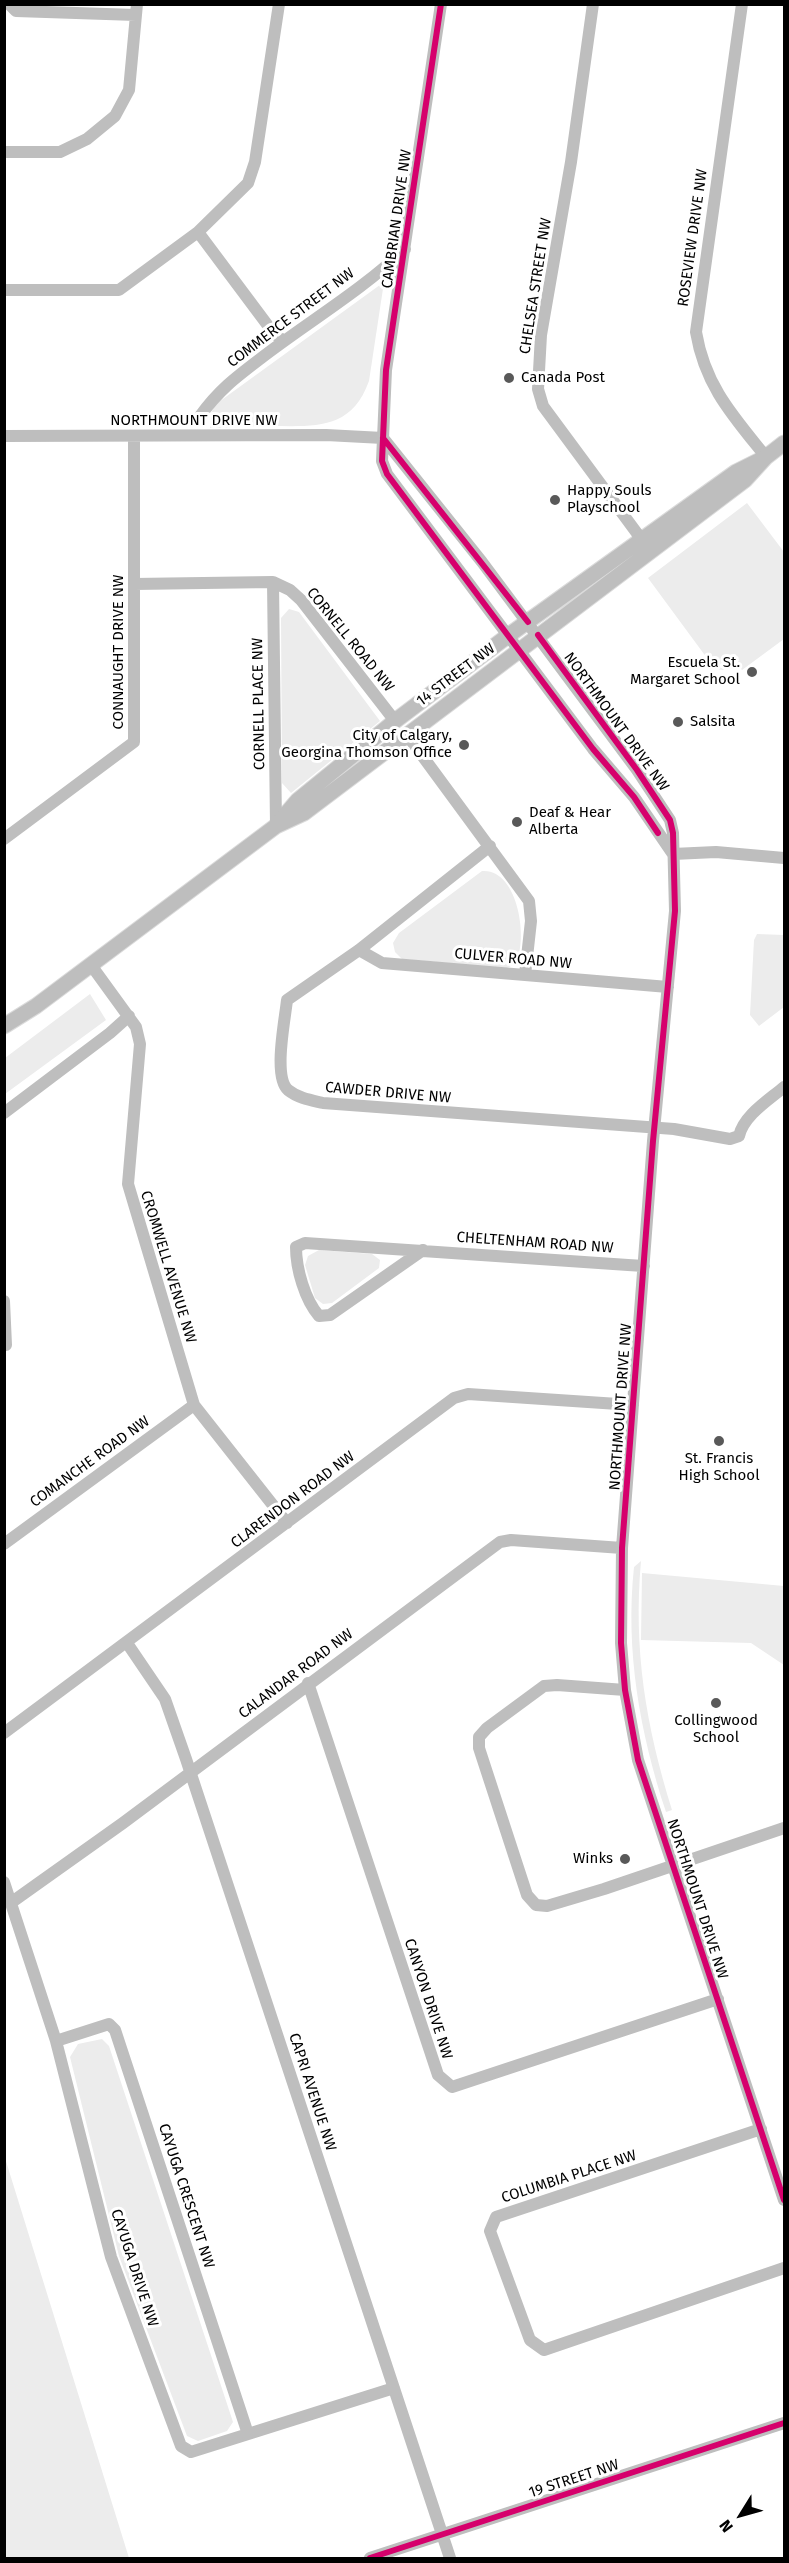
<!DOCTYPE html>
<style>
body{margin:0}
#map{position:relative;width:789px;height:2563px;overflow:hidden;background:#fff;font-family:"Fira Sans",sans-serif}
canvas{display:block}
.frame{position:absolute;inset:0;border:6px solid #000;pointer-events:none}
.north{position:absolute;left:711px;top:2485px;width:60px;height:60px;-webkit-text-stroke:4px #fff;paint-order:stroke;rotate:233deg;font-size:16px;font-weight:700;line-height:24px;text-align:center;color:#000}
.north::after{content:'';display:block;margin:auto;width:21px;height:27px;background:#000;clip-path:polygon(50% 0,100% 100%,50% 72%,0 100%)}
</style>
<div id="map">
<canvas width="789" height="2563"></canvas>
<div class="frame"></div>
<div class="north">N</div>
</div>
<script>
const ctx = document.querySelector('canvas').getContext('2d');
ctx.lineJoin = 'round';
function fill(path, color) {
  ctx.fillStyle = color;
  ctx.fill(path, 'evenodd');
}
function strokePath(path, color, width, dash) {
  ctx.strokeStyle = color;
  ctx.lineWidth = width;
  ctx.lineCap = dash ? 'butt' : 'round';
  ctx.setLineDash(dash || []);
  ctx.stroke(path);
}
function drawText(font, color, halo, rows, align = 'center') {
  ctx.font = font + ' "Fira Sans",sans-serif';
  ctx.lineWidth = 6;
  ctx.setLineDash([]);
  ctx.textBaseline = 'middle';
  ctx.strokeStyle = halo;
  ctx.fillStyle = color;
  for (const [text, x, y, turn = 0] of rows) {
    ctx.save();
    ctx.translate(x, y);
    ctx.rotate((+turn || 0) * Math.PI / 180);
    ctx.textAlign = isNaN(turn) ? turn : align;
    if (halo) ctx.strokeText(text, 0, 0);
    ctx.fillText(text, 0, 0);
    ctx.restore();
  }
}
fill(new Path2D(`
 M384 282 369 381C351 431 314 426 270 426 250 426 230 428 210 428L211 413 216 404Z
 M747 503 784 552V639L742 670 735 662 723 670 715 669 648 578Z
 M289 609 299 612 380 721 291 793 282 783 281 618Z
 M482 871C518 868 529 940 515 964L507 968 402 959 395 952 393 943 399 933Z
 M757 934 784 935V1007L759 1026 750 1015 754 940Z
 M90 994 106 1020 5 1094V1058Z
 M319 1250 372 1254 380 1260 379 1268 332 1303 323 1304 315 1298 305 1265 308 1256Z
 M641 1561C633 1650 646 1726 672 1810L666 1812C640 1733 625 1651 634 1567Z
 M642 1573 784 1586V1665L751 1643 641 1640Z
 M102 2039 109 2046 233 2422 227 2431 198 2441 187 2436 119 2256 70 2057 78 2044Z
 M4 2158H5L129 2558H5Z`), '#ececec');
const major = new Path2D(`
 M280 821 298 800 395 721 509 635 736 472 758 461
 M4 1026 36 1006 276 826 304 813 745 480 766 457 784 443`);
strokePath(major, '#dbdbdb', 17);
strokePath(new Path2D(`
 M9 4 16 11 136 15
 M441 4 386 370 382 461 387 474 593 749 634 797 673 854
 M593 4 571 162 541 335 538 389 543 406 642 540
 M742 4 696 332C705 386 733 416 766 457
 M4 152H60L87 139 115 116 129 90 137 4
 M198 232 272 331 283 341
 M4 290H119L198 232 248 183 255 162 279 4
 M200 416C219 390 235 378 260 359 308 322 361 291 405 249
 M4 436 326 435 383 438 482 562 637 770 670 820 673 833 675 911 653 1141 622 1548 621 1643 625 1690 638 1760 784 2200
 M273 582 276 826
 M134 584 273 582 290 590 301 600 395 721
 M407 735 529 901 531 921 525 975
 M4 839 134 742V436
 M490 846 359 950 287 1000C285 1020 273 1077 288 1090 298 1098 310 1100 323 1103L674 1129 730 1139 739 1136C744 1115 769 1100 784 1087
 M673 854 716 852 784 858
 M359 950 382 963 668 987
 M91 965 136 1027 140 1044 128 1184 194 1405 287 1523
 M4 1113 110 1033 129 1016
 M423 1250 330 1315 319 1316C305 1300 296 1269 296 1247L305 1243 628 1265 644 1266
 M4 1301 6 1345
 M4 1544 194 1405
 M127 1643 165 1699 186 1759 450 2558
 M308 1683 438 2075 452 2087 718 1999
 M625 1690 557 1685 544 1686 487 1728 479 1737V1748L527 1895 536 1905 547 1906 604 1889 784 1828
 M4 1733 454 1398 468 1394 633 1405
 M4 1882 56 2041 111 2257 181 2446 191 2452 394 2388
 M12 1902 123 1823 500 1542 511 1540 622 1548
 M56 2041 109 2024 115 2030 248 2434
 M761 2129 496 2217 490 2231 530 2340 544 2350 784 2268
 M370 2558 784 2423`), '#bebebe', 12);
strokePath(major, '#bebebe', 15);
strokePath(new Path2D(`
 M441 4 386 370 382 461 387 474 593 749 634 797 658 833
 M383 438 528 622
 M538 635 637 770 670 820 673 833 675 911 653 1141 622 1548 621 1643 625 1690 638 1760 784 2200
 M370 2558 784 2423`), '#d6006c', 6);
for (const [x, y, r, color] of [
 [509,378,6,"#595959"],
 [555,500,6,"#595959"],
 [752,672,6,"#595959"],
 [678,722,6,"#595959"],
 [464,745,6,"#595959"],
 [517,822,6,"#595959"],
 [719,1441,6,"#595959"],
 [716,1703,6,"#595959"],
 [625,1859,6,"#595959"]
]) {
  const dot = new Path2D();
  dot.arc(x, y, r, 0, 2 * Math.PI);
  ctx.fillStyle = color;
  ctx.fill(dot);
  strokePath(dot, '#fff', 2);
}
drawText('15px', '#000', '#fff', [
 ["CAMBRIAN DRIVE NW",397,219,-82],
 ["ROSEVIEW DRIVE NW",693,238,-82],
 ["CHELSEA STREET NW",536,286,-81],
 ["COMMERCE STREET NW",291,318,-37],
 ["NORTHMOUNT DRIVE NW",194,421],
 ["CORNELL ROAD NW",350,640,51],
 ["CONNAUGHT DRIVE NW",119,652,-90],
 ["14 STREET NW",456,675,-37],
 ["CORNELL PLACE NW",259,704,-91],
 ["NORTHMOUNT DRIVE NW",616,722,54],
 ["CULVER ROAD NW",513,959,5],
 ["CAWDER DRIVE NW",388,1093,5],
 ["CHELTENHAM ROAD NW",535,1243,4],
 ["CROMWELL AVENUE NW",168,1267,73],
 ["NORTHMOUNT DRIVE NW",621,1407,-86],
 ["COMANCHE ROAD NW",90,1462,-36],
 ["CLARENDON ROAD NW",293,1500,-37],
 ["CALANDAR ROAD NW",296,1674,-37],
 ["NORTHMOUNT DRIVE NW",697,1899,72],
 ["CANYON DRIVE NW",428,1999,72],
 ["CAPRI AVENUE NW",312,2092,72],
 ["COLUMBIA PLACE NW",569,2177,-18],
 ["CAYUGA CRESCENT NW",186,2196,72],
 ["CAYUGA DRIVE NW",134,2268,72],
 ["19 STREET NW",574,2479,-18]
]);
drawText('15px', '#000', '#fff', [
 ["Canada Post",521,378],
 ["Happy Souls",567,491],
 ["Playschool",567,508],
 ["Escuela St.",740,663,"right"],
 ["Margaret School",740,680,"right"],
 ["Salsita",690,722],
 ["City of Calgary,",452,736,"right"],
 ["Georgina Thomson Office",452,753,"right"],
 ["Deaf & Hear",529,813],
 ["Alberta",529,830],
 ["St. Francis",719,1459,"center"],
 ["High School",719,1476,"center"],
 ["Collingwood",716,1721,"center"],
 ["School",716,1738,"center"],
 ["Winks",613,1859,"right"]
], 'left');
</script>
